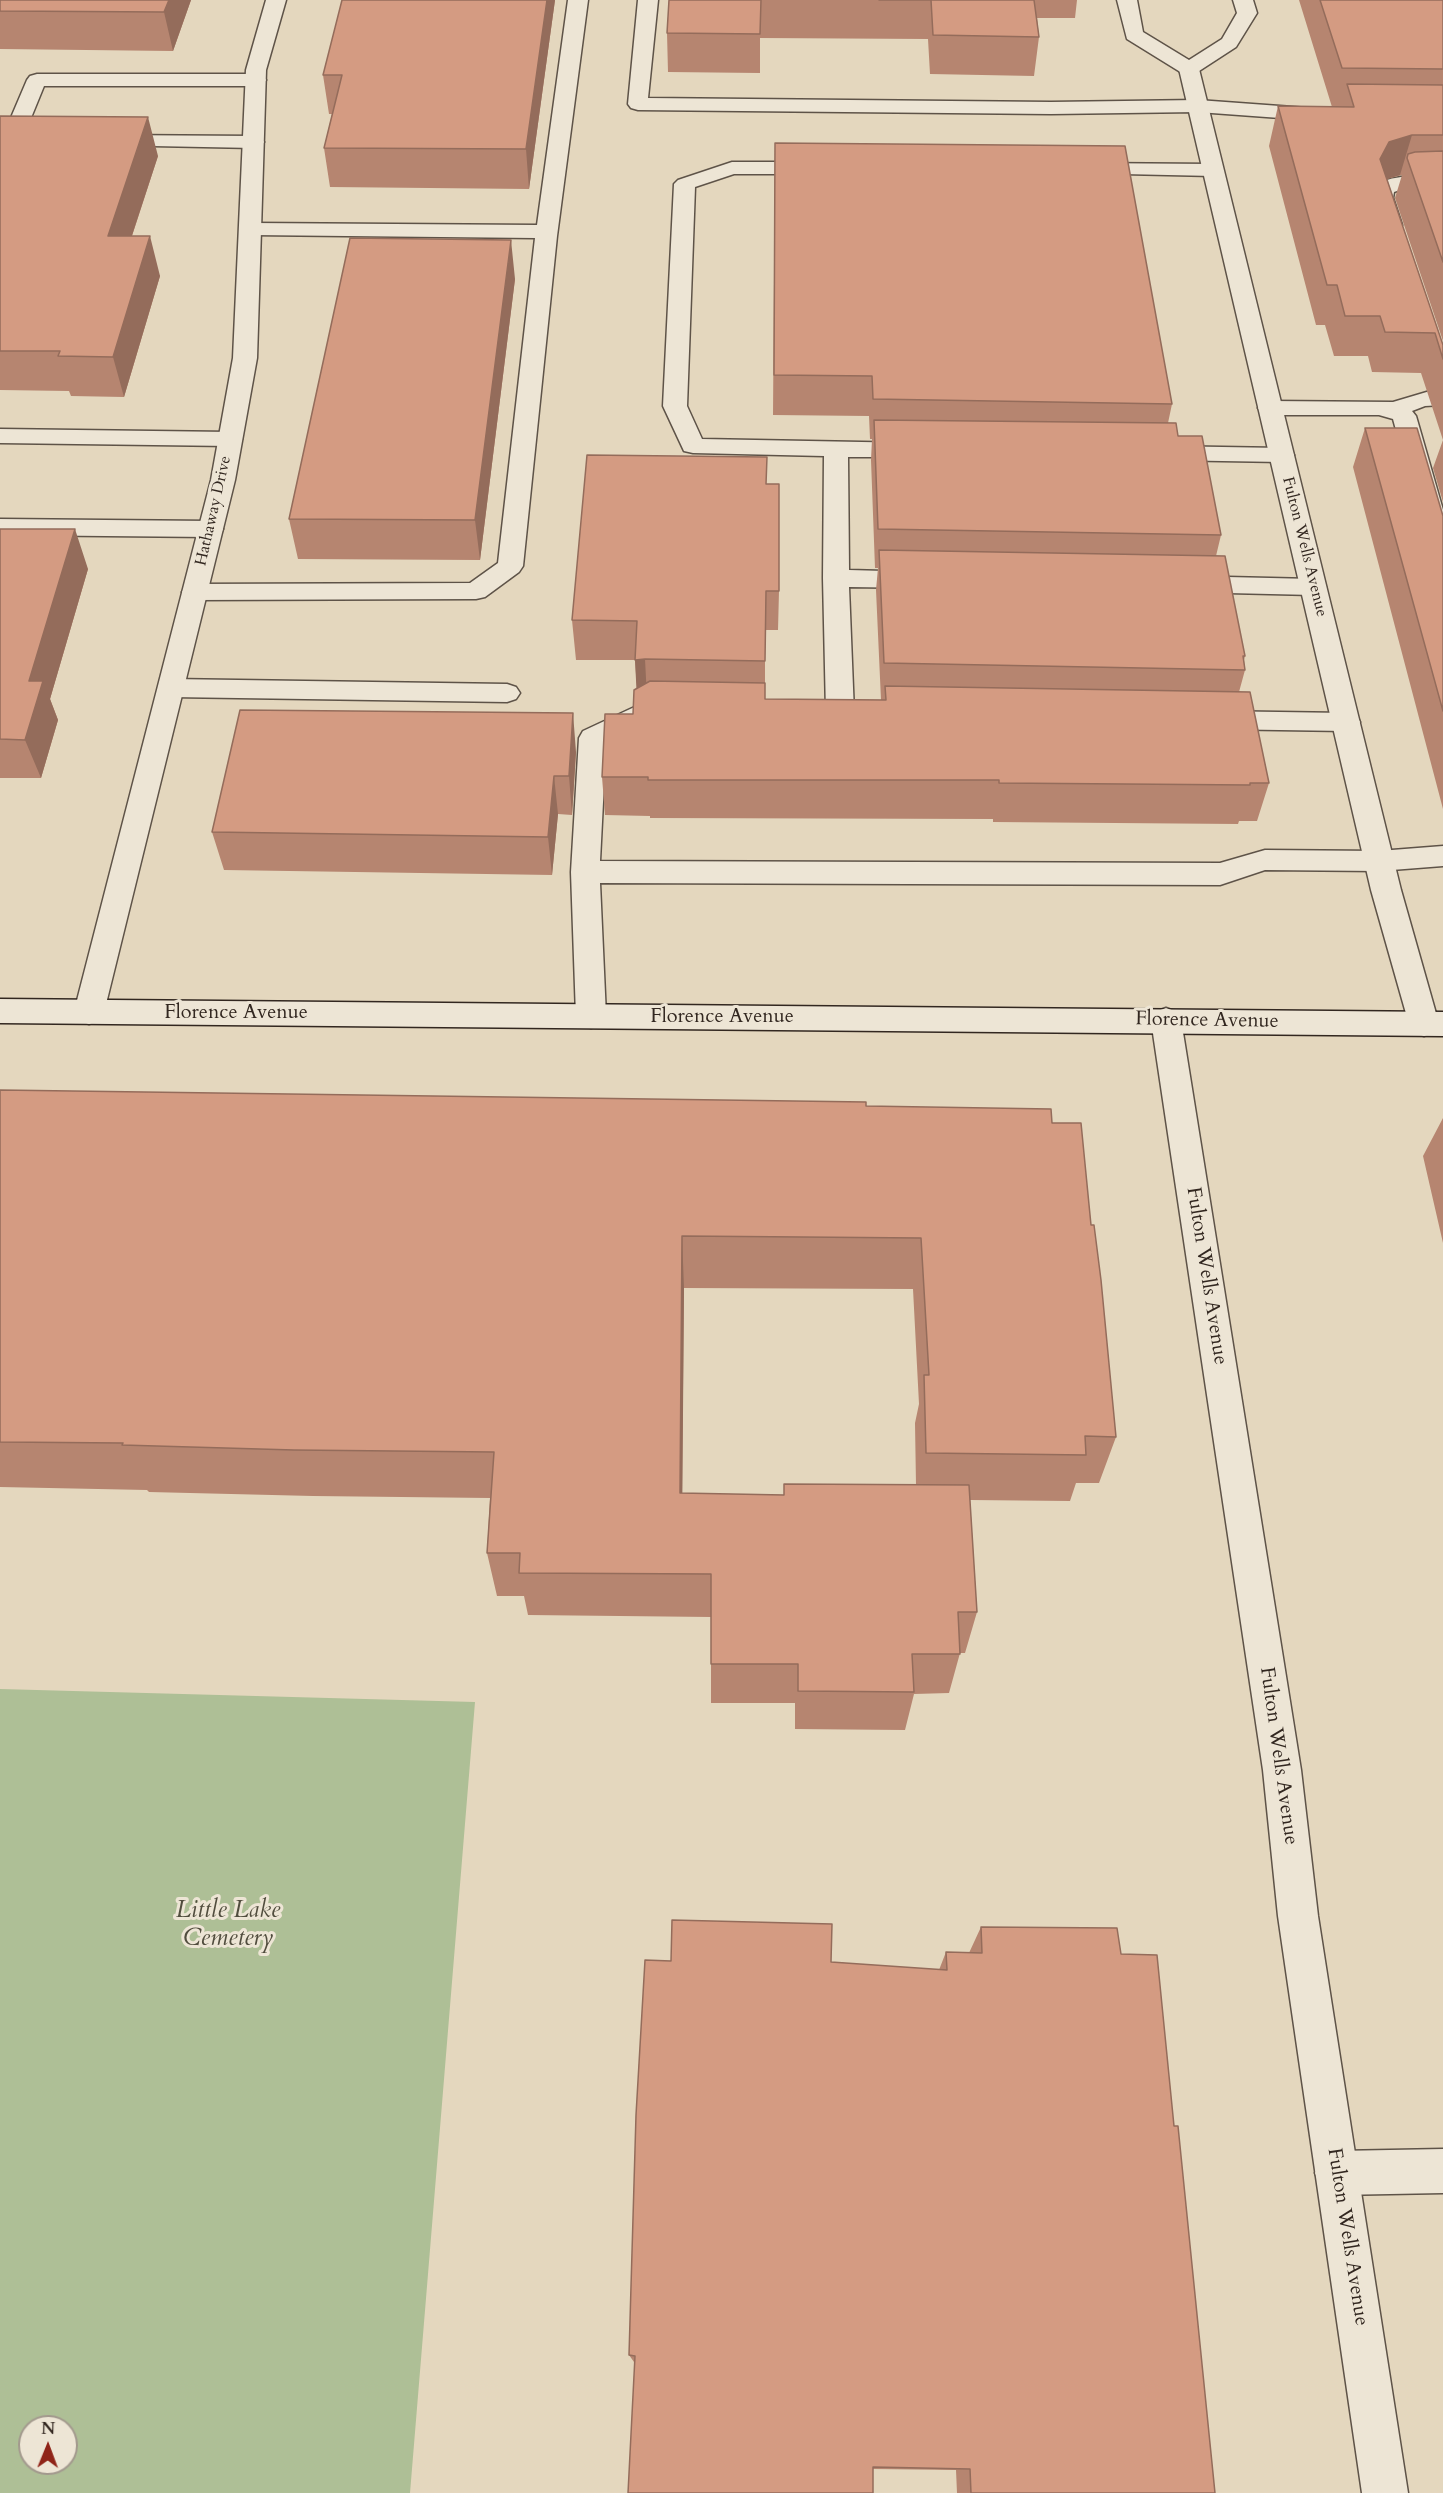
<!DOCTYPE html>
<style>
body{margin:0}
#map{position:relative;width:1443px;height:2493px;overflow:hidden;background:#e4d7be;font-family:Cardo,serif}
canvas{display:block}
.north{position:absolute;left:18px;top:2415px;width:60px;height:60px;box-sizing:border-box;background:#ede5d5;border:2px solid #a2998d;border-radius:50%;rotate:1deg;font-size:16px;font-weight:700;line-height:24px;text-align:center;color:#322720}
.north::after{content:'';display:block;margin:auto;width:21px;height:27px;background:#8f2418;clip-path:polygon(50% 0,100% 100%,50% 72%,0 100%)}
</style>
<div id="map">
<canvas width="1443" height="2493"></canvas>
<div class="north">N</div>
</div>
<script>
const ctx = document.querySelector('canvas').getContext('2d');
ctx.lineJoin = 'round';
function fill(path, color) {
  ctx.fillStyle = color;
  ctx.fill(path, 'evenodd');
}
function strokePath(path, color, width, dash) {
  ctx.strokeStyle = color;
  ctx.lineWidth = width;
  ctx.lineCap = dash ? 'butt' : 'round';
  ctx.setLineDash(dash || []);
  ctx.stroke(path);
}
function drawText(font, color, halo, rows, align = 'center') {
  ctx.font = font + ' Cardo,serif';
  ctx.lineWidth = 6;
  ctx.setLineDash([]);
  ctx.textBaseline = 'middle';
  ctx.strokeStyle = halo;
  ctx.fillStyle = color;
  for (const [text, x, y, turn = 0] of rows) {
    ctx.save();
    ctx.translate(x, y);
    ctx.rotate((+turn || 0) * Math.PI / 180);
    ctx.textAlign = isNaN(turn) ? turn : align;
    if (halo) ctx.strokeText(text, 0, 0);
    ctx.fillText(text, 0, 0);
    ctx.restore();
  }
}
fill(new Path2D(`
 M0 1689 475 1702 410 2493H0ZM30 2427H66V2463H30Z`), '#aebf96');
const service = new Path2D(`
 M568 0H588L557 236 523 566 519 572 485 597 476 599 195 600 186 598 182 592 186 586 195 584 470 583 498 563 535 238 252 235 244 234 241 229 244 224 252 223 537 225Z
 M638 0H658L648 98 1051 102 1198 100 1321 109 1328 111 1331 115 1328 119 1321 121 1198 112 1051 114 638 110 631 108 628 104Z
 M1117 0H1137L1143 32 1189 60 1222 39 1237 13 1233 0H1253L1257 13 1236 47 1196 73H1182L1127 39Z
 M37 74H256L263 76 266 80 263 84 256 86H44L24 135 34 137 37 141 34 145 27 147 4 145 1 141 27 80 30 76Z
 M109 135 254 136 261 138 264 142 261 146 254 148 102 145 99 141 102 137Z
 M732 162H819L826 164 829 168 826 172 819 174H734L695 187 687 406 702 439 915 443 924 445 927 450 924 455 915 457H848L849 570 921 572 930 574 934 580 930 586 921 588 849 587 854 713 850 720 840 722 830 720 826 713 823 578 824 456 693 453 684 451 663 406 674 184 678 180Z
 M1084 163 1213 164 1220 166 1223 170 1220 174 1213 176 1077 173 1074 169 1077 165Z
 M1401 177H1443V189H1403L1394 192 1393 198 1402 225 1399 230 1391 231 1383 230C1377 220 1365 193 1377 184 1383 180 1394 178 1401 177Z
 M1430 391H1443V405L1425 406 1412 411 1416 416 1443 510V562L1434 560 1430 554 1393 419 1379 415H1270L1262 413 1258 408 1262 403 1270 401 1393 402Z
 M0 429 230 432 238 434 242 439 238 444 230 446 0 443Z
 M1162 446 1282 448 1291 450 1294 455 1291 460 1282 462 1162 460 1153 458 1150 453 1153 448Z
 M0 519 211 521 220 523 223 529 220 535 211 537 0 535Z
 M1185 576 1313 579 1322 581 1326 587 1322 593 1313 595 1185 592 1176 590 1172 584 1176 578Z
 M171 679 507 684 516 687 520 693 516 699 507 702 171 697 162 694 158 688 162 682Z
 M643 703 653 705 657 712 653 719 606 743 600 861 1220 863 1265 850 1379 851 1443 846V866L1379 871 1265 870 1220 885 600 883 606 1016 602 1024 591 1028 580 1024 576 1016 571 872 579 738 583 731Z
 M1212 711 1346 713 1356 715 1360 722 1356 729 1346 731 1212 729 1202 727 1198 720 1202 713Z
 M1443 2149V2193L1337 2195 1322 2188 1315 2173 1322 2158 1337 2151Z`);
const minor = new Path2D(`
 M266 0H286L266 70 257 358 235 480 104 1012 100 1020 89 1024 78 1020 74 1012 211 480 233 358 246 70Z
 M1189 63 1196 65 1199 69 1401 890 1439 1024 1435 1032 1424 1036 1413 1032 1409 1024 1371 890 1179 69 1182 65Z
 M1166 1008 1177 1012 1181 1020 1301 1770 1318 1916 1408 2493H1362L1278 1916 1263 1770 1151 1020 1155 1012Z`);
const secondary = new Path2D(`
 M0 999 1443 1012V1036L0 1023Z`);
strokePath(service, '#5e5348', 3);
strokePath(minor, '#5e5348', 3);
strokePath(secondary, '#322720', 3);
fill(service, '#ede5d5');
fill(minor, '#ede5d5');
fill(secondary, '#ede5d5');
fill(new Path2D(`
 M0 0H191L173 51 0 49Z
 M555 0 529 189 330 187 324 148 332 114H329L323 75Z
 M669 0H1077L1075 18H1037L1039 37 1034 76 930 74 928 39 760 38V73L668 72 667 33Z
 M1299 0H1443V341L1395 198 1402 175 1387 179 1443 345V502L1433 468 1443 440 1421 373 1372 372 1368 356H1334L1325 325H1316L1269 146 1278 106 1332 107Z
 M0 116 158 156 132 236 160 276 124 397 71 396 69 391 0 390Z
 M775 143 1172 404 1168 423 1178 436 1221 535 1216 556 1245 656 1244 660 1245 670 1239 692 1269 783 1257 821H1239L1238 824 993 822V819L650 818V816L605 815 602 777 633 714 637 688 635 660H576L572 620 766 484 779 591 778 630H765V699L881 700 876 590 878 568H875L871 460 872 439H870L869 416 773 415Z
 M515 279 480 560 298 559 289 519Z
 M1365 428 1443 516V809L1353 467Z
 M0 529 88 569 50 699 58 720 41 778H0Z
 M576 752 572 815 558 814 552 875 224 870 212 832Z
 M0 1090 866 1106 1052 1123 1091 1225 1116 1437 1099 1483H1076L1070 1501 970 1500 977 1612 965 1653H960L949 1693 914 1694 905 1730 795 1729V1703H711V1617L528 1615 524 1596H497L487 1553 490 1498 313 1496 149 1492 147 1490 0 1487ZM684 1288 913 1289 919 1404 915 1423 916 1485 784 1484V1495L682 1493Z
 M1443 1118V1243L1423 1156Z
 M981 1927 1121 1954 1174 2126 1215 2493H957L956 2470 873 2469 634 2362 629 2355 831 1962 939 1970 946 1952 969 1953Z`), '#b68570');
fill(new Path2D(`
 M169 0H191L173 51 164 12Z
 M547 0H555L529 189 526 149Z
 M148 117 158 156 119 275 108 236Z
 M1412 135 1400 175 1377 182 1380 159 1389 142Z
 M150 236 160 276 124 397 113 357Z
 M511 240 515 279 480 560 475 520Z
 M75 529 88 569 50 699 58 720 41 778 25 740 29 681Z
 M645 659 647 698 637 700 635 660Z
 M573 713 576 752 572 815 569 776Z
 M554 776 558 814 552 875 548 837Z
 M682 1236 684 1288 682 1538 680 1493Z`), '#946c5b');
const building = new Path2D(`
 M0 0H169L164 12 0 11Z
 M342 0H547L526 149 324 148 342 75H323Z
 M669 0H761L760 34 667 33Z
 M879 0H1034L1039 37 933 35 931 0Z
 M1320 0H1443V69L1342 68Z
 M1347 84 1443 85V135H1412L1389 142 1380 159 1443 345V359L1435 333 1385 332 1380 316H1345L1337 285H1327L1278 106 1354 107Z
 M0 116 148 117 108 236H150L113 357 58 356 60 351H0Z
 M775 143 1125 146 1172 404 873 399 872 376 774 375Z
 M1443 151V262L1407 158 1408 154 1415 152Z
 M350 238 511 240 475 520 289 519Z
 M874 420 1176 423 1178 436H1202L1221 535 878 529Z
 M1365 428H1417L1443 516V711Z
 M587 455 767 457 766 484H779V591H766L765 661 645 659 635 660 637 621 572 620Z
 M0 529H75L29 681H43L25 740 0 739Z
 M879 550 1225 556 1245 656H1243L1245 670 884 663Z
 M650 681 765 683V699L886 700 885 686 1250 692 1269 783H1250V785L999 783V780H648V777H602L605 714H633L634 690Z
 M240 710 573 713 569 776H554L548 837 212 832Z
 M0 1090 866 1102V1106L1051 1109 1052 1123H1081L1091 1225H1094L1101 1280 1116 1437 1085 1436 1086 1455 926 1453 924 1375H929L921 1238 682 1236 680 1493 784 1495V1484L969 1485 977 1612H958L960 1654H912L914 1692 798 1691V1664H711V1574L519 1573 520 1553H487L494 1452 294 1450 122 1445 123 1443 0 1442Z
 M672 1920 832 1924 831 1962 947 1970 946 1952 982 1953 981 1927 1117 1928 1121 1954 1157 1955 1174 2126H1178L1215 2493H971L970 2469 873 2467V2493H628L635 2356 629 2355 636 2115 645 1960 671 1961Z`);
fill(building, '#d49b82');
strokePath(building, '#946c5b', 1.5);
drawText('16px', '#322720', '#ede5d5', [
 ["Hathaway Drive",214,511,-77],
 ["Fulton Wells Avenue",1304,547,76]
]);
drawText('20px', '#322720', '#ede5d5', [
 ["Florence Avenue",236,1013],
 ["Florence Avenue",722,1017],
 ["Florence Avenue",1207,1021,1],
 ["Fulton Wells Avenue",1206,1276,81],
 ["Fulton Wells Avenue",1278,1756,82],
 ["Fulton Wells Avenue",1347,2237,81]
]);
drawText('italic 24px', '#514d3e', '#ede5d5', [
 ["Little Lake",228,1911],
 ["Cemetery",228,1939]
]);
</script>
